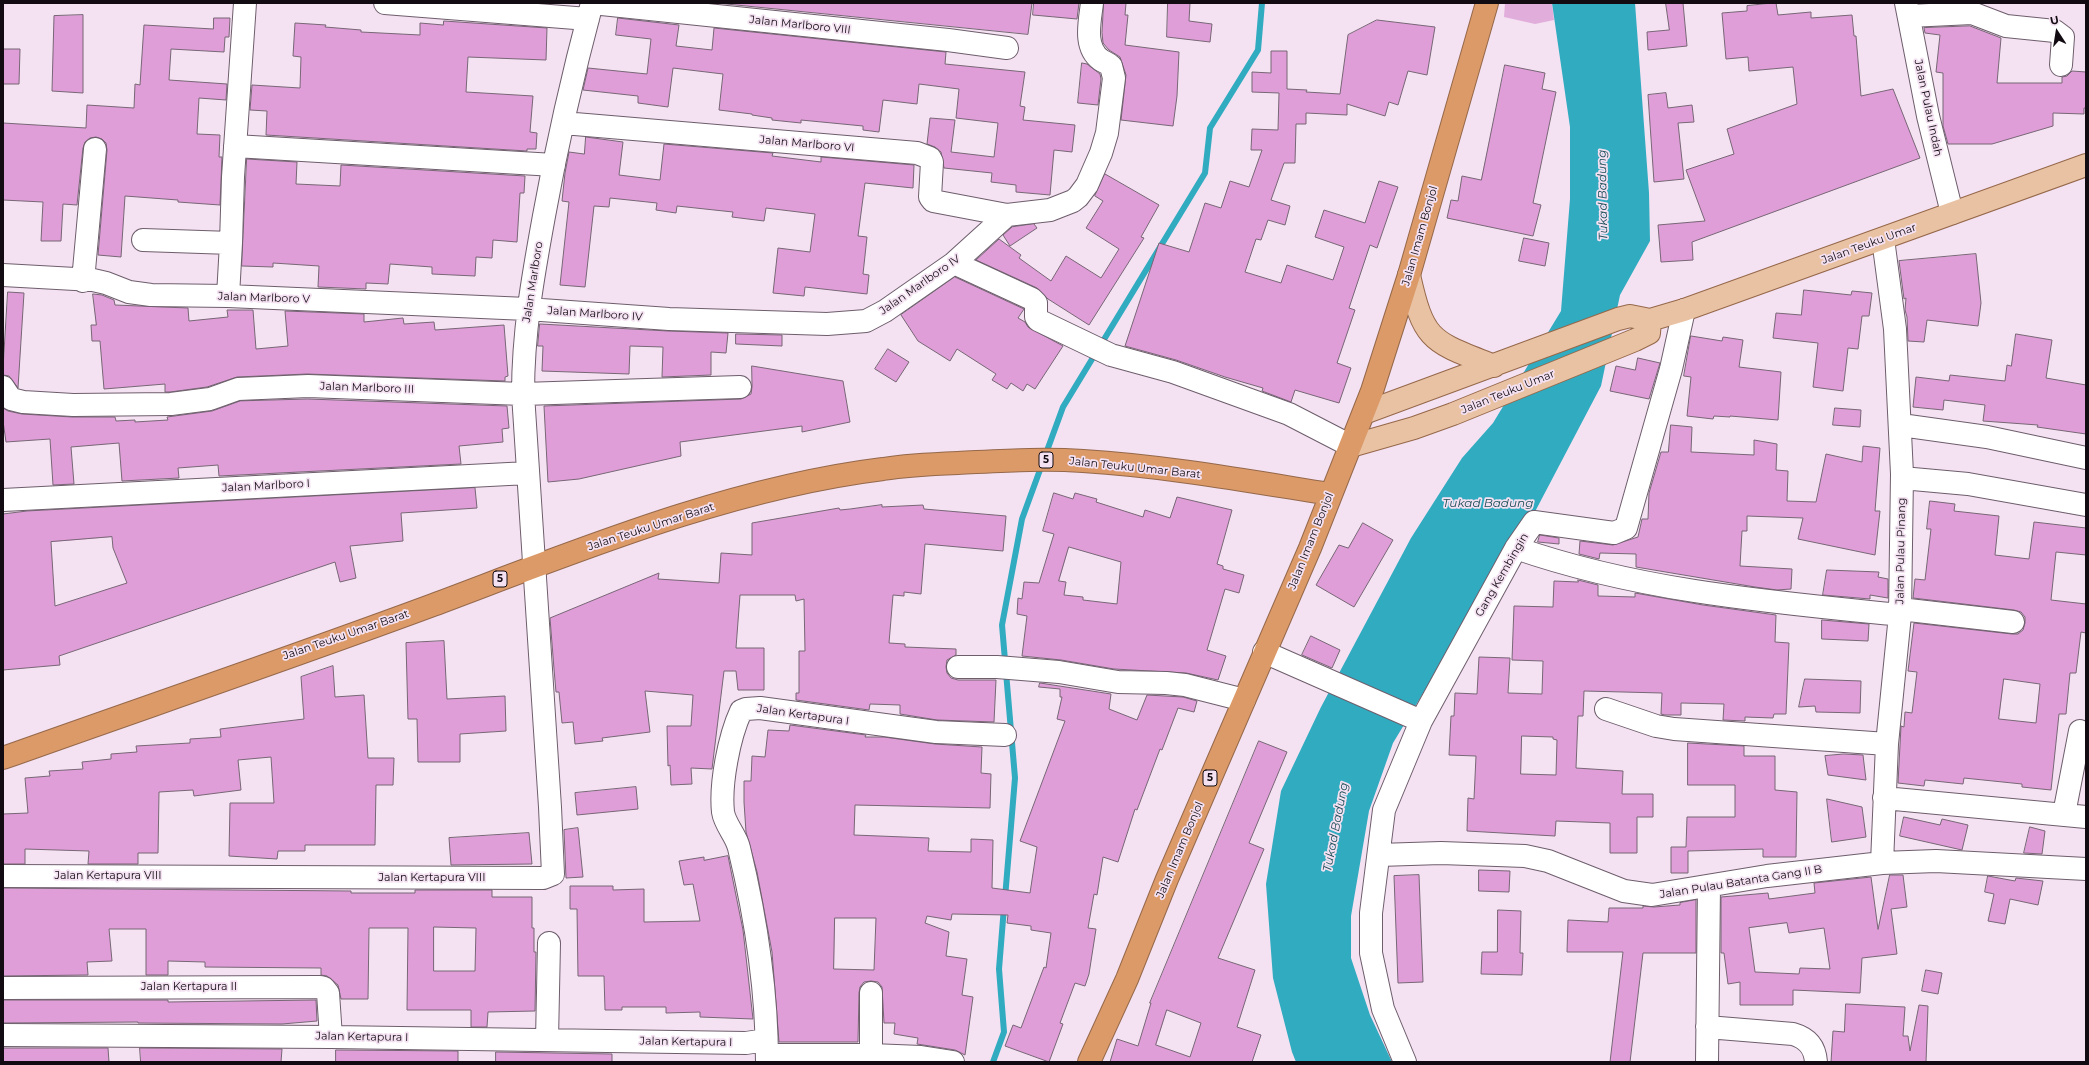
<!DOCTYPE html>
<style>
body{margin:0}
#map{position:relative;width:2089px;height:1065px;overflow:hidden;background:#f4e1f2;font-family:Montserrat,sans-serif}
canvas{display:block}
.frame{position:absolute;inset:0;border:4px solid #120c12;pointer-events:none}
.north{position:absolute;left:2037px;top:12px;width:40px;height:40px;-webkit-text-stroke:3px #f4e1f2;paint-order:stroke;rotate:348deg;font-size:11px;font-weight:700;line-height:16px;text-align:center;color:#120c12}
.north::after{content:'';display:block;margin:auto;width:14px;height:18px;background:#120c12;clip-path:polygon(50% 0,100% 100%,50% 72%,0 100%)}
</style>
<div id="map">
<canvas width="2089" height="1065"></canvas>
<div class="frame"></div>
<div class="north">U</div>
</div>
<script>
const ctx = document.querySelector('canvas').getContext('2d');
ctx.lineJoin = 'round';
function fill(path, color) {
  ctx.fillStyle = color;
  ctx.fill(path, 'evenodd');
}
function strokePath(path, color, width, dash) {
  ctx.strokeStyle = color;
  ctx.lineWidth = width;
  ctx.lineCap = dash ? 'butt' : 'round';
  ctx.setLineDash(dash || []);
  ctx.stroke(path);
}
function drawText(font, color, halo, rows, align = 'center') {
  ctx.font = font + ' Montserrat,sans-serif';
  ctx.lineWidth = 3.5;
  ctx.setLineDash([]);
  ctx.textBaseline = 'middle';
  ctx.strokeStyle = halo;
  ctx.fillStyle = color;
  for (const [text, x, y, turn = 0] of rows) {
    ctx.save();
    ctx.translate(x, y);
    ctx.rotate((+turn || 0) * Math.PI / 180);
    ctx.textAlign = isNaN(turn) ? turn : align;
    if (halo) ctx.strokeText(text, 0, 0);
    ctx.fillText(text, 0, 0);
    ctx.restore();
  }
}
fill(new Path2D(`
 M1505 3H1552L1554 20 1535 24 1504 17Z`), '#e1aedc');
fill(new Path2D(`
 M1552 3H1635L1649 193 1650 241 1620 295 1601 386 1528 525 1474 609 1393 743 1369 811 1351 916V958L1370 1015 1392 1062H1296L1292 1052 1273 978 1266 884 1281 791 1321 707 1411 538 1462 458 1493 423 1561 311 1570 199V127Z`), '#30abc0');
strokePath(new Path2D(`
 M1005 898 1015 778 1002 625 1022 519 1063 407 1205 173 1210 128 1258 50 1262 3
 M993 1062 1004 1032 999 969 1004 907`), '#30abc0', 6);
const building = new Path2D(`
 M717 3H1032L1028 34Z
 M1034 3H1079L1077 19 1033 15Z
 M1104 3H1126L1125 15H1128L1125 45 1179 52 1177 96 1173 126 1121 120 1126 75 1120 57 1109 50 1103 43 1102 33Z
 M1168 3H1190L1189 21 1212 24 1210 42 1167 37Z
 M1666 3H1683L1687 46 1648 50 1647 32 1669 30Z
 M1776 3 1778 15 1811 12V18L1852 15 1854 36H1856L1861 96 1893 89 1920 158 1692 242 1693 260 1661 262 1658 225 1705 221 1686 170 1734 154 1727 129 1797 104 1793 67 1749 71 1748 57 1726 59 1722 13 1747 11V6Z
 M83 15V93L52 91 54 16Z
 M214 18H230L229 37H225L224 52 171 49 169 80 227 84 226 100 199 98 197 134 220 135 219 157H222L220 205 178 202V200L125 196 121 257 98 255 107 150 106 143 102 139 96 137 90 138 85 142 83 148 77 205 63 204 61 241H41L43 202 3 200V123L86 128 87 105 134 108 135 84 140 85 144 25 213 29Z
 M618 18 679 25 676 46 712 50 714 28 946 52 945 64 1025 72 1020 106 1025 107 1023 120 1075 125 1072 152 1054 150 1050 195 1016 192V185L991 182 992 173 944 168 941 152 935 147 927 144 930 118 955 120 951 152 994 157 998 123 956 118 959 89 919 84 917 104 883 100 879 132 863 130V126L801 120V123L772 120V118L752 115V114L719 110 723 74 673 68 668 107 638 103V96L583 90 588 68 647 74 651 39 616 35Z
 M1377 20 1435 27 1427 75 1408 71 1398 105 1389 102 1385 116 1347 104V115L1306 113V124H1296L1295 163H1284L1271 200 1290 206 1285 225 1268 220 1261 240 1256 239 1245 272 1281 283 1287 265 1333 280 1344 247 1315 237 1324 210 1365 223 1379 181 1398 187 1377 248 1370 245 1349 308 1355 310 1337 363 1351 368 1339 403 1295 390 1291 402 1262 391 1263 388 1225 377 1176 360 1125 346 1159 243 1189 252 1205 203 1221 208 1230 181 1249 187 1262 150H1251L1252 129 1278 130 1279 93 1252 92V72L1271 73V51H1287V89L1307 90 1306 92 1340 94 1348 35Z
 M444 21 547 28 546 60 468 57 466 92 533 96 530 132 537 133 536 149H527V151L266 135 267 111 250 110 252 85 300 88 301 57 293 56 295 23 326 25 325 27 361 30V32L420 35V23L443 25Z
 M1970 26 2001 38 1997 83H2062V77L2067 76 2072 71 2086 72V108H2084V114L2053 113V126L1992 144H1948L1943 126V73L1936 72 1940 35 1925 33 1924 28Z
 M3 49H20L19 84H3Z
 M1082 63 1087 64 1100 74 1101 79 1098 105 1078 103Z
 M1505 65 1545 73 1542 89 1556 92 1533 203 1541 205 1533 236 1447 218 1451 200 1458 201 1462 176 1481 180Z
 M1666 93 1668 108 1692 105 1694 122 1678 123 1684 179 1654 182 1648 95Z
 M586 137 623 142 619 175 660 180 664 144 773 153 772 156 821 162V157L914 165 913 188 865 183 858 236 867 237 863 274 869 275 867 294 805 287 804 296 773 293 778 248 810 252 815 214 766 208 764 221 732 217 733 212 677 206 676 213 656 210 657 203 610 198 609 207 594 206 585 287 560 285 569 202 562 201 565 173 569 152 584 154Z
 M247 159 297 162 296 184 340 186 341 165 525 176 524 193H520L517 242 493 240 492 258 476 257 475 276 432 274V267L390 264 388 284 366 283V289L318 287 319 266 273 263V267L242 266Z
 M1105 174 1159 205 1141 237 1144 238 1089 325 1048 299 1037 288 976 260 999 239 1021 255 1019 258 1051 281 1066 256 1101 278 1119 249 1086 228 1103 201 1095 196Z
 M1034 224 1037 228 1010 246 1003 235 1012 227Z
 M1524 238 1549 243 1545 266 1519 261Z
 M1976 254 1981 303 1978 326 1927 320 1924 342 1908 341 1907 317 1905 310 1906 298 1904 299 1899 261Z
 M955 277 1024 309 1018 318 1025 322 1028 327 1063 346 1035 389 1027 384 1023 391 1011 383 1007 389 992 380 996 374 957 349 950 361 918 341 901 315Z
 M1804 290 1851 295 1852 291 1872 293 1869 316H1862L1858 349 1848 348 1843 391 1813 387 1818 343 1773 338 1776 313 1801 315Z
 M8 292 24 293 18 388 9 376 3 375Z
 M93 294 102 295 114 300 115 305 188 308 189 321 228 317 227 310H253L256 349 288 346 285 311 364 314V322L403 318 404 324 434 322 435 330 504 325 508 376 505 377V381L307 374 237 377 207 387 170 392H165V384L104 389 100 341H92L91 325H96Z
 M540 324 668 331 728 333 726 353 711 352V375L662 377 663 347 630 346 629 374 542 371 543 346H538Z
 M736 334 782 335V346L736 344Z
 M2016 334 2052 340 2046 378 2086 385V434L2037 427 2038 425 1983 421 1985 405 1944 400 1943 410 1913 407 1916 377 1949 381 1950 375 2005 381 2007 365 2011 366Z
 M1691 336 1722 341 1723 337 1743 340 1739 367 1781 372 1778 420 1730 416V417L1714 416 1713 419 1687 416 1691 377 1684 376Z
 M888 349 909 362 896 382 875 369Z
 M1638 358 1660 363 1649 399 1610 391 1616 366 1635 370Z
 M752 366 843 381 850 422 802 432V426L680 442 681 456 579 479 548 482 544 406 741 399 751 394 752 387Z
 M308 399 507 406 509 428 502 429 503 442 459 446 461 464 219 476 218 465 178 468 179 478 122 481 119 443 71 447 74 484 53 485 50 439 6 442 3 421V408L8 411 22 414 72 417H115L116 421 135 420V422L168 420 167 417 212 411 240 401Z
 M1835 408 1861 410 1860 427 1833 425Z
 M1671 425 1692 427 1691 452 1754 455V440L1777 444 1776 470 1788 471 1787 501 1816 502 1826 454 1862 462 1863 446 1880 448 1875 511H1880L1875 555 1798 539 1803 518 1747 516V531H1742L1740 566 1792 569 1791 589 1777 590 1755 587 1636 567V554L1600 553 1599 559 1579 554 1580 541 1613 545 1638 537 1642 519H1648L1649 493 1661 452H1668Z
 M475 488 477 508 401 513 403 541 350 546 356 578 340 582 335 562 59 656 60 665 3 670V514L27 511ZM112 537 113 548 127 583 55 606 51 542Z
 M1054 493 1073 499 1075 493 1097 499 1096 502 1143 517 1145 510 1170 518 1177 497 1232 510 1217 564 1223 566V569L1244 575 1239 593 1225 589 1207 650 1226 656 1218 680 1186 673 1114 669 1061 660 1022 656 1027 616 1017 614 1018 598 1022 599 1024 582 1039 583 1054 534 1043 531ZM1069 547 1121 562 1117 604 1083 600V597L1064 595 1066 582 1059 581Z
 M1930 501 1955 504 1954 511 1999 516 1995 555 2029 559 2034 522 2086 528V555L2056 552 2051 600 2086 604V633L2081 632 2076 673H2070L2066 714H2059L2051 790 2022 787V784L1964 778 1963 784 1925 780 1924 786 1898 783 1901 726 1904 727 1905 712 1912 713 1917 672 1908 671 1914 623 2012 634H2018L2023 630 2025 623V617L2021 612 2014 610 1913 598 1915 579 1925 580 1931 529H1927ZM2004 679 2040 684 2036 723 1999 719Z
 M882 505V507L923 505 924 509 1006 516 1003 551 925 544 921 594 904 592V596L893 595 889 643 905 644V647L956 649V655L947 660 946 667 947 673 951 678 958 680H996L994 722 937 720 900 714V705L870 704 869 710 796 700V693H799V651H805L804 599 796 601 795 595H740L736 648H764V690H738L736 671H724L712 769 691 768 692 784 671 785 670 765 668 766 667 726H691L693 695 645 691 650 732 602 738 603 741 575 744 573 722 562 723 559 692H556L554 669 550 618 659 573 658 579 719 583 721 553 752 555V523L839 508 840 510 850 509Z
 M1363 523 1393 540 1354 607 1316 585 1339 545 1348 548Z
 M1540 535 1559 538V544L1538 542Z
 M1827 570 1879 572 1878 577 1888 579V598L1870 595V599L1823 595Z
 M1578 580 1598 585V596L1635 597V593L1703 605 1776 615 1775 642 1789 643 1786 714H1774L1773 718 1745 717V721L1723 720 1724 704 1681 703V715H1665L1661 714 1662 693 1584 691 1583 716H1578L1576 768 1623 771 1622 794H1653V817H1637V853H1610V823L1556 821 1555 836 1467 831 1468 798 1474 799 1476 756 1449 755 1451 716H1454L1455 693 1477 694 1479 657 1510 658 1508 693 1542 694 1543 661 1512 660 1514 606 1553 607 1554 581 1578 582ZM1522 736 1553 737V739L1557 740 1556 775 1521 774Z
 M1822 620 1869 624 1868 641 1822 639Z
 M1311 636 1340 650 1332 668 1302 655Z
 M444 641 447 699 505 696 506 731 460 734V762H418L417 719H408L406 643Z
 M333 666 335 697 364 695 368 758H394L393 785H376L375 845H305V851H278L277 859 229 856 230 803H274L271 757 238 760 241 790 194 796 193 790 159 792 158 853H138V864H88L89 851 25 849V864H3V814L28 813 25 778 50 776 49 771 83 769 82 762 111 759V754L137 752 136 746 190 743V739L221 737 220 729 304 719 301 677Z
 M1805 679 1861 681 1860 713 1816 712 1815 706 1799 707Z
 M1040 683 1111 694 1109 709 1137 720 1147 695 1183 697 1197 701 1194 712 1178 708 1162 750 1160 749 1137 810 1135 809 1118 862 1103 857 1097 895 1094 894 1088 928 1096 929 1089 974 1085 986 1075 983 1060 1023 1063 1024 1049 1062 1005 1046 1013 1025 1021 1028 1044 967 1046 968 1051 933 1031 930V926L1007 923 1008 915 952 914 951 920 927 916 925 923 949 932 946 956 967 959 962 995 973 997 965 1055 955 1050 917 1044 918 1038 894 1034 895 1023H884L882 987 878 982 871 981 864 982 860 987 859 993 858 1042H779L772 952 757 872 746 832 744 802V781H751L752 756 765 757 768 730 789 731 790 725 866 735 865 737H884L935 744 982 747 981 773 991 774 990 808 855 805 854 835 929 838 928 851 971 852V839L993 840 992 888 1030 893 1037 847 1020 841 1065 721 1057 719 1062 697H1060V689L1039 687ZM835 918H876L874 970 834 969Z
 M1259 741 1287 752 1249 843 1264 849 1218 958 1255 970 1237 1027 1261 1035 1252 1062H1110L1117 1039 1138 1046 1151 1003H1150ZM1167 1010 1201 1023 1190 1057 1156 1045Z
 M1688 743 1744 746V756H1775V790L1797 792 1796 857H1763V849L1688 851V873H1671V847H1686L1687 817H1735V785H1688Z
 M1844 754 1863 755 1866 780 1828 775 1825 756Z
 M636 787 638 809 577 815 575 793Z
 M1827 799 1862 807 1866 837 1832 842Z
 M1904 817 1940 825 1942 819 1968 825 1962 850 1900 836Z
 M2030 827 2045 831 2042 854 2024 853Z
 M578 828 583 877 566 878 564 830Z
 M529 833 532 864 451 865 449 838Z
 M728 856 743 930 753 1019 700 1017V1012L666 1013V1007H622V1010H605L604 976H578L577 909H570V886H613V890L644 889V922L700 921 693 884 684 885 679 861 704 857V860Z
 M1479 870 1510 871 1509 892 1479 891Z
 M1419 875 1423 982 1398 983 1394 876Z
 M1890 875H1903L1907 907 1891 909 1897 954 1862 958 1860 993 1793 990V1005H1740V982L1728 984 1724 953H1721V897L1768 893 1769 899 1815 893 1814 883 1871 877 1878 929ZM1787 923 1789 933 1824 928 1830 969 1800 968 1799 974 1755 972 1749 928Z
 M1988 876 2015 881 2016 878 2043 881 2038 905 2010 899 2005 924 1988 921 1994 894 1985 892Z
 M3 888 351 891V893H415V890H492V897H532V928H534V952H536L535 1011 488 1012 487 1027H471V1010H407L408 928H369L368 999H341L338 985 327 976 321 975V968L205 967V962L168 961V975H146V929H109L112 961 87 962 88 975 3 976ZM434 927 476 928 475 971H434Z
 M1696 900V953H1643L1630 1062H1610L1623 952H1567L1568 920 1608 922 1609 908H1643V906L1654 907 1680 905V903Z
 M1498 910 1521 911 1520 953H1523L1522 975 1481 974 1482 952H1497Z
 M1926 970 1942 973 1938 994 1922 991Z
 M3 1000H168V1002L316 1000 317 1021 282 1024 138 1023V1022L3 1023Z
 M1846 1004 1905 1007 1903 1036H1908L1910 1051 1919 1005 1928 1006 1926 1062H1831L1833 1031 1844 1032Z
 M3 1048H108L109 1062H3Z
 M140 1048 282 1049 281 1062H141Z
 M336 1050 458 1051V1062H336Z
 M496 1052 612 1054V1062H496Z`);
fill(building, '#df9ed8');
strokePath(building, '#776675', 1);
const minor = new Path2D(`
 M385 3 588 19
 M592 3 948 40 1007 48
 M1906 3 1928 116 1952 213
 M1909 16 1972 13 2006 26 2055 31 2063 37 2061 65
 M563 123 917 153 930 158 932 162 930 197 933 201 1007 215
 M235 146 554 165
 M143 240 231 243 233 177 245 3
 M954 263 1032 299 1036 303V317L1038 320 1111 355 1173 372 1289 414 1351 446
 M3 275 93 280 106 283 129 292 151 295 228 296 527 309 669 319 827 324 866 321 885 311 954 263 1007 215 1050 210 1073 201 1078 197 1087 185 1101 153 1107 133 1114 78 1111 66C1108 63 1104 62 1101 60 1083 47 1090 21 1092 3
 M83 281 95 149
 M228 296 231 243
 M3 387 11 399 23 402 73 405 171 404 210 399 238 389 308 386 523 394 740 387
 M1901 425 1987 437 2086 458
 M1902 478 1968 484 2086 505
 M3 500 528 473
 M1516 548C1639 591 1770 602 1900 615
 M1900 609 2013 622
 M1264 652 1421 721
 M958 667H997L1059 672 1118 682 1166 683 1185 685 1244 700
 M1606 709 1656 726 1674 729 1887 744
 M1884 798 2086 817
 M2064 814 2080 731
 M1379 855 1441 853 1525 856 1548 861 1624 891 1652 895 1767 876 1882 863 1936 861 2086 869
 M1882 863 1887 744 1900 615 1902 474 1895 329 1883 239
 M3 876 543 878 553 874 550 807 523 394C523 332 533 276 544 216 557 144 573 74 592 3
 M3 988 320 987 324 988 328 993 331 1037
 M1707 1027 1793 1034C1807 1038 1815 1047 1816 1062
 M3 1035 331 1037 746 1043 766 1040
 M547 1040 549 943
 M767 1055H871L921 1057 953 1062
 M871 1055V993
 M767 1062C767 990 756 918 739 848 736 835 725 825 723 812 720 784 729 737 741 711L746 709 760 708 936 732 1005 735
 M1405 1062 1383 1009 1371 953V913L1384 810 1421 721 1516 548 1534 522 1614 533 1626 528 1671 369 1684 310
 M1707 1062 1709 886`);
const major = new Path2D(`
 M1409 275C1424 343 1432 341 1494 366
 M1364 413 1618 319 1630 316 1650 320 1684 310 2086 165
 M1351 446 1414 428 1453 414 1635 340 1649 333 1650 320`);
const highway = new Path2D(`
 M3 758C146 707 290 658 433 605 577 551 729 488 883 469 908 465 933 464 958 463 1000 461 1041 458 1083 461 1165 466 1248 481 1330 494
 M1089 1062 1127 979 1167 879 1310 548 1372 391 1409 275 1487 3`);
strokePath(minor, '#6e5e6c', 24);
strokePath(major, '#95684a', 24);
strokePath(highway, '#95684a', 24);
strokePath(minor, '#fff', 22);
strokePath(major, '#e9c2a4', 22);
strokePath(highway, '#db9a68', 22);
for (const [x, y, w] of [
 [1046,460,14],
 [500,579,14],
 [1210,778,14]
]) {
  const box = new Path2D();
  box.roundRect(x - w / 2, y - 8, w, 16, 3);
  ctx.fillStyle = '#f4e1f2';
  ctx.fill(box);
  strokePath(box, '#120c12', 1);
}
drawText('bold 10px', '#120c12', null, [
 ["5",1046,460],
 ["5",500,579],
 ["5",1210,778]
]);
drawText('11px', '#120c12', '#f4e1f2', [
 ["Jalan Marlboro VIII",800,25,6],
 ["Jalan Pulau Indah",1928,108,78],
 ["Jalan Marlboro VI",807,144,5],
 ["Jalan Imam Bonjol",1420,236,-74],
 ["Jalan Teuku Umar",1869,244,-20],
 ["Jalan Marlboro",533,282,-81],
 ["Jalan Marlboro IV",920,285,-35],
 ["Jalan Marlboro V",264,298,2],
 ["Jalan Marlboro IV",595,314,4],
 ["Jalan Marlboro III",367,388,2],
 ["Jalan Teuku Umar",1508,392,-22],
 ["Jalan Teuku Umar Barat",1135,468,6],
 ["Jalan Marlboro I",266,486,-3],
 ["Jalan Teuku Umar Barat",651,527,-18],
 ["Jalan Imam Bonjol",1311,541,-68],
 ["Jalan Pulau Pinang",1901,551,-89],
 ["Gang Kembingin",1502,575,-60],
 ["Jalan Teuku Umar Barat",346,635,-19],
 ["Jalan Kertapura I",803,715,8],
 ["Jalan Imam Bonjol",1180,850,-67],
 ["Jalan Kertapura VIII",108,876],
 ["Jalan Kertapura VIII",432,878],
 ["Jalan Pulau Batanta Gang II B",1741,882,-9],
 ["Jalan Kertapura II",189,987],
 ["Jalan Kertapura I",362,1037,1],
 ["Jalan Kertapura I",686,1042,1]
]);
drawText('italic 12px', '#1a4d56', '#f4e1f2', [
 ["Tukad Badung",1603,195,-91],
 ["Tukad Badung",1488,503],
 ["Tukad Badung",1336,827,-79]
]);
</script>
